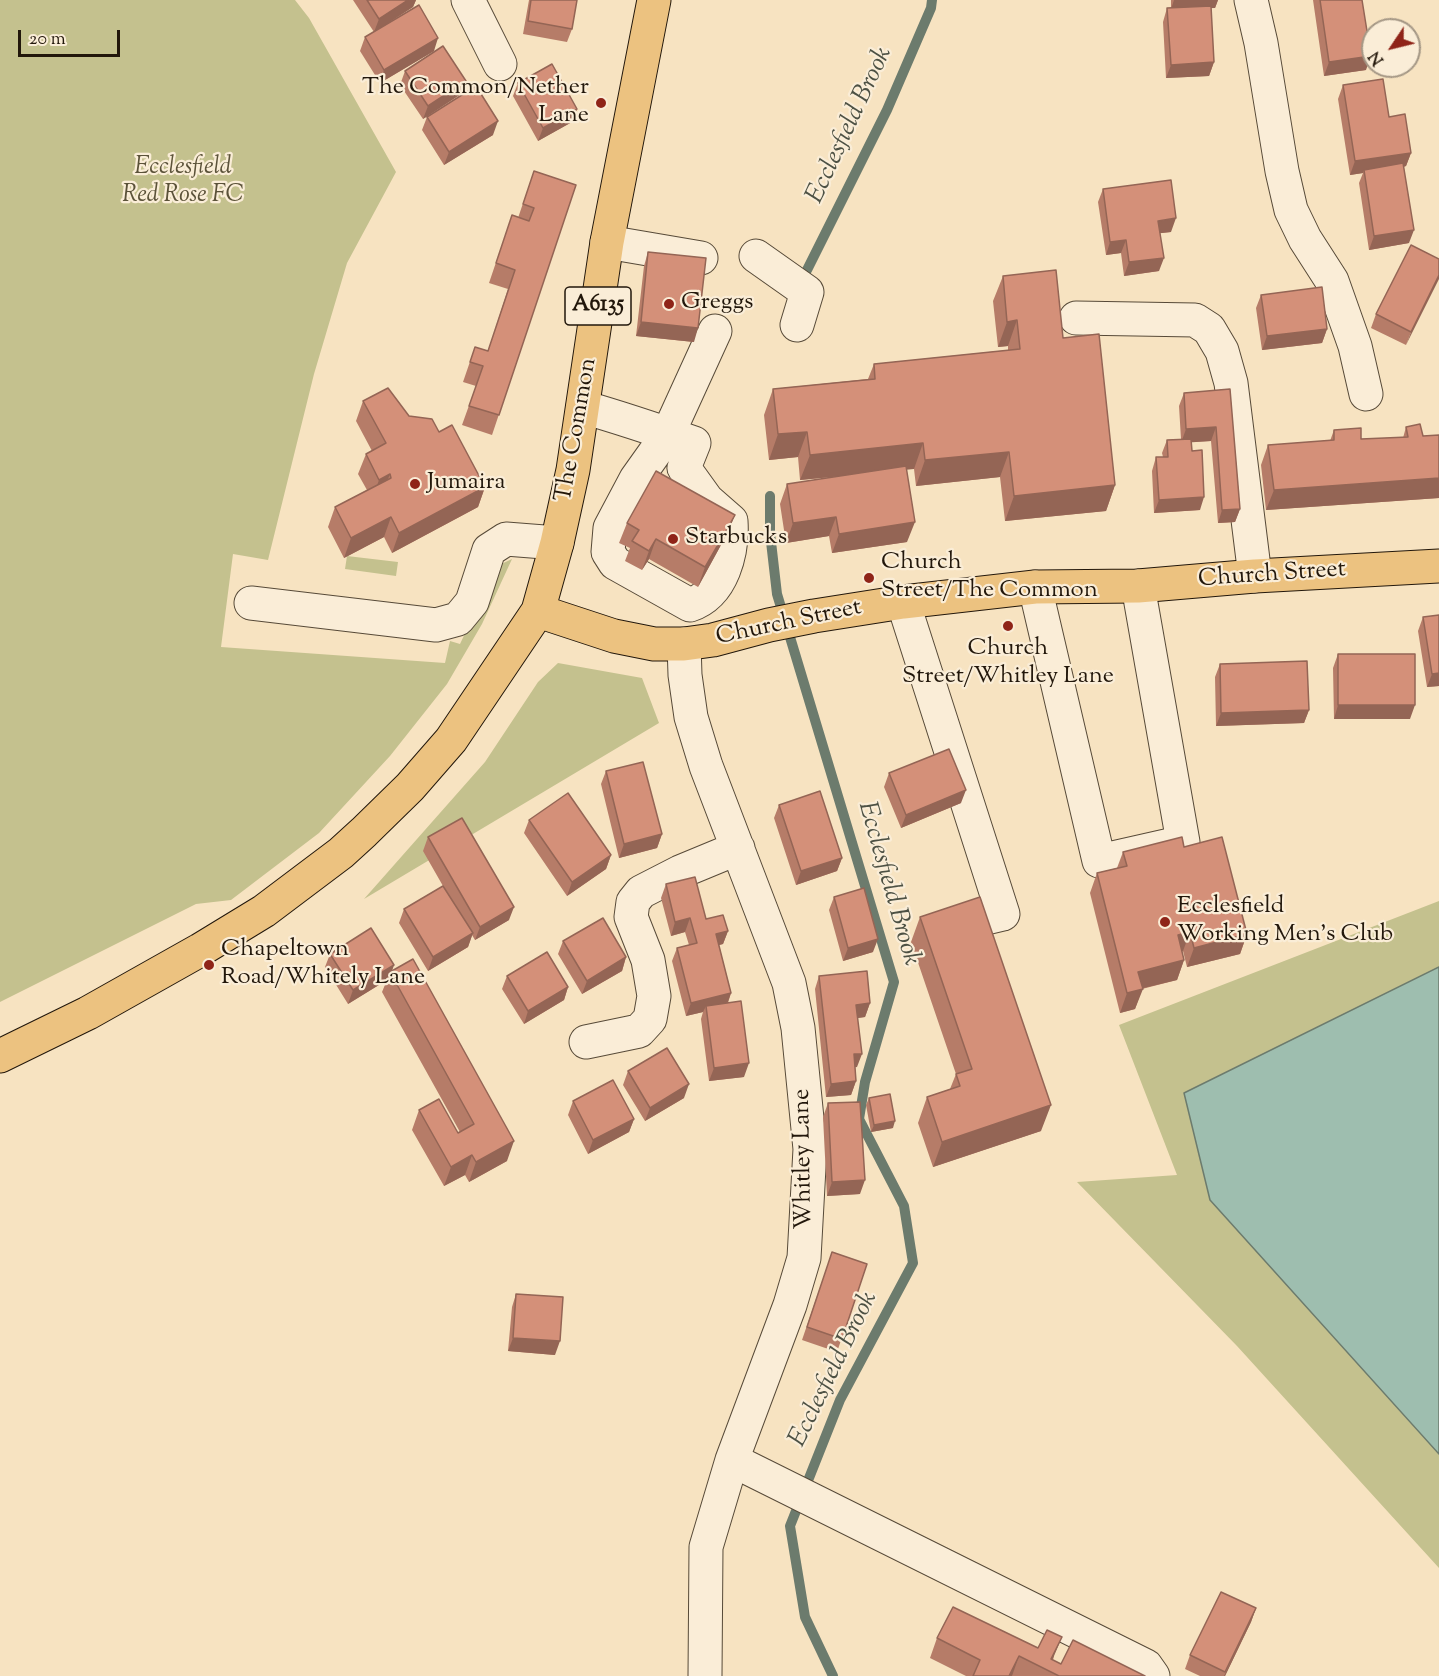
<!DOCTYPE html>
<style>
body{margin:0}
#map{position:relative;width:1439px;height:1676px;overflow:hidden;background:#f7e3c1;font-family:"Sorts Mill Goudy",serif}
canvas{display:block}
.north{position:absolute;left:1361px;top:18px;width:60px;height:60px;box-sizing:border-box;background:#faedd7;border:2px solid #a49785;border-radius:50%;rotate:235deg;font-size:16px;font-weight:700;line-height:24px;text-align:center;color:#22170b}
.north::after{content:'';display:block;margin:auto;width:21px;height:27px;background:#8f2418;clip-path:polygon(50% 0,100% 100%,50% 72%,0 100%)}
.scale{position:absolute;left:18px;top:30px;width:102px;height:27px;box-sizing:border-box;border:3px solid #22170b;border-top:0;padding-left:8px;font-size:18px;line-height:21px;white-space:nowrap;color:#22170b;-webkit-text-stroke:4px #faedd7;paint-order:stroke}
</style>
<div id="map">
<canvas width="1439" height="1676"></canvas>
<div class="north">N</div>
<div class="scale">20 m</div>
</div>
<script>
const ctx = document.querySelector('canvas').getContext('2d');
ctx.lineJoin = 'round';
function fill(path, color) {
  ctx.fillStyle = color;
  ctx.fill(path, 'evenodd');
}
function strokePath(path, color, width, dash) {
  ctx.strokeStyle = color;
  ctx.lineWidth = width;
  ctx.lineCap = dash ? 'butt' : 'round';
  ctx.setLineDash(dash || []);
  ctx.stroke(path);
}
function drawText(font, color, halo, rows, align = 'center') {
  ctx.font = font + ' "Sorts Mill Goudy",serif';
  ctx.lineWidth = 4.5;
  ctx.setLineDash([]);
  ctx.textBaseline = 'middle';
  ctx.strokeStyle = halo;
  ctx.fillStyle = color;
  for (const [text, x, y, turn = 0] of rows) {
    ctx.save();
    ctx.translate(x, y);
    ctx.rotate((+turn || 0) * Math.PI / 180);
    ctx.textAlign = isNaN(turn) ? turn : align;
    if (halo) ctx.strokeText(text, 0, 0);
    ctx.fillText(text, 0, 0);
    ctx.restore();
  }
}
fill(new Path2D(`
 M0 0H295L309 18 396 172 347 263 314 374 268 560 233 554 221 647 445 663 450 641 460 644 497 566 512 559 482 624 447 684 390 756 319 833 231 900 196 904 0 1002Z
 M347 556 398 562 396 576 345 569Z
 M558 663 642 678 659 723 364 899 485 762 538 682Z
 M1439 901V1568L1237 1346 1077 1182 1177 1175 1119 1025Z`), '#c4c18e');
const water = new Path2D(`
 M1439 967V1454L1210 1200 1184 1093Z`);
fill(water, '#9ebeaf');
strokePath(water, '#6c7b6d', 1.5);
strokePath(new Path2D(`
 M807 270 887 110 931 8 932 0
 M770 496V533L777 594 894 982 865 1082 859 1119 904 1206 913 1263 840 1400 790 1526 805 1617 833 1676`), '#6c7b6d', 10);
const minor = new Path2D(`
 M468 0 500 64
 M1251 0 1261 43 1282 171 1291 210 1305 239 1332 281 1355 346 1366 394
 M607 242 701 258
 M756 256 807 292 797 325
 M1076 318 1195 320 1209 329 1222 351 1231 383 1255 576
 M583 407C621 418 657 430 694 443L684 468 707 500 731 521C733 552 723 594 690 605L615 563 608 552 610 528 636 479 668 434 715 331
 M1035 587 1099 861 1183 842 1138 586
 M903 602 1003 914 944 928
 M251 603 436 625 458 619 472 602 489 550 506 539 557 543
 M684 644 685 675 691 717 706 766 789 983 798 1028 810 1149 804 1258 790 1305 732 1460 706 1547 705 1676
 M586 1042 639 1031 650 1019 654 996 648 960 631 917 633 902 641 892 680 872 738 848
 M732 1460 1146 1666 1153 1676`);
const major = new Path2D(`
 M538 611 614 636 654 644H684L713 640 769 625 814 616 903 602 1035 587 1138 586 1255 576 1439 566
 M0 1056 88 1013 200 950 264 911 341 853 364 832 410 787 451 740 538 611 557 543 573 470 607 242 654 0`);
strokePath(minor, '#574a38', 35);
strokePath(major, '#22170b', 35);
strokePath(minor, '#faedd7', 33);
strokePath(major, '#ecc280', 33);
fill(new Path2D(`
 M353 0H416L413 7 382 27 434 51 380 83 360 51 365 37 374 32Z
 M529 0H577L572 29 567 42 523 34Z
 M1171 0H1218L1215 8H1211L1214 62 1209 76 1166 78 1163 22 1167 8H1171Z
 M1313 0H1362L1366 70 1324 76Z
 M405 71 461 94 423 119 400 85Z
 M518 83 577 109 572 122 538 141 513 96Z
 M1343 85 1411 153 1406 166 1404 167 1409 243 1369 250 1359 183 1363 173 1350 175 1338 99Z
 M427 117 493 135 444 165 422 130Z
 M534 171 576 185 492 435 462 425 476 386 463 382 475 347 488 351 508 289 489 283 512 215 518 218Z
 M1103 189 1171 232 1160 233 1159 271 1124 276 1121 253 1106 255 1098 202Z
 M648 252 694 342 636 336 644 266Z
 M1439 259 1406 345 1371 328 1376 314Z
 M1003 276 1063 338 1115 485 1106 511 1005 521 1000 477 916 486 914 469H906L907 542 832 553 829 536 786 543 780 504 787 484 842 476 800 480 798 457 769 460 764 415 773 389 868 379 874 364 1008 350V346L998 347 993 301Z
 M1261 295 1327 329 1322 343 1262 350 1256 308Z
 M1230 389 1240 509 1235 522 1218 523 1211 441 1191 442 1200 510 1154 513 1152 471 1156 457H1163L1162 453 1167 440 1181 439 1179 406 1184 393Z
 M363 401 409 416 439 432 485 487 478 507 392 553 384 537 344 558 328 527 335 507 367 490 358 474 366 454 372 451 356 421Z
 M1406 427 1423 436 1439 435V498L1266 510 1261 465 1268 445 1330 441 1334 430 1361 439 1403 438Z
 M735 515 727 534 698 587 649 559 642 570 625 561 630 548 619 543 627 523Z
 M1423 617 1439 686 1427 687 1418 631Z
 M1338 654 1410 719H1334L1333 668Z
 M1220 664 1309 710 1304 723 1216 726 1215 677Z
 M606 771 662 834 657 848 619 858 601 784Z
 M889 773 961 803 901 828 884 787Z
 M779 805 842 858 837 871 796 885 774 818Z
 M529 820 611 855 606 869 567 896 524 833Z
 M428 837 509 920 475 940 472 935 468 947 428 971 399 923 404 909 443 886 423 851Z
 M1184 847 1247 934 1240 954 1187 967 1183 951 1182 952 1184 960 1177 980 1142 989 1135 1009 1120 1013 1090 893 1097 873 1117 868 1123 852Z
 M666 884 706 919 728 931 723 944 719 945 731 993 728 1003 744 1077 709 1081 701 1019 703 1012 686 1016 672 961 677 948 689 945 685 932 671 936 661 898Z
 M834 897 873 952 843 961 829 910Z
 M920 917 1041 1131 933 1167 918 1123 927 1097 950 1089 956 1074 911 942Z
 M563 941 626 957 622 971 582 994 558 954Z
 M330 954 392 970 507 1161 469 1182 465 1175 444 1186 412 1130 419 1110 458 1133 460 1132 382 992 387 980 348 1004 325 967Z
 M507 976 568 987 564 1000 524 1024 502 989Z
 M819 976 870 1003 865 1017 857 1018V1067H855L856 1081 851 1095 826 1097 815 989Z
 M628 1071 684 1098 645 1121 623 1085Z
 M869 1098 893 1128 871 1132 866 1105Z
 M573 1101 634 1119 629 1132 588 1154 568 1115Z
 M828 1103 860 1194 827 1196 823 1117Z
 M832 1252 867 1264 837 1352 802 1340Z
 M516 1294 555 1355 508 1351 512 1307Z
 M1256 1608 1251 1622 1225 1676H1200L1185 1669 1190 1655Z
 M937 1638 1038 1648 1054 1656 1053 1660 1061 1664 1145 1676H966L930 1658Z`), '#b67c68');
fill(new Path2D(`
 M408 0H416L413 7 374 32 379 19Z
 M1174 0H1218L1215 8 1171 9Z
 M438 38 434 51 380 83 384 70Z
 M1371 56 1366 70 1324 76 1329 62Z
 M1214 62 1209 76 1166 78 1171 65Z
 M466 81 461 94 423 119 428 106Z
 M577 109 572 122 538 141 543 128Z
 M498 121 493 135 444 165 449 152Z
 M1411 153 1406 166 1364 173V170L1363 173 1350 175 1355 161Z
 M1176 218 1171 232 1153 234 1158 221Z
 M1414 230 1409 243 1369 250 1374 236Z
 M1126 240 1121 253 1106 255 1110 242Z
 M1164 258 1159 271 1124 276 1129 262Z
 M1439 275V279L1406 345 1411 332Z
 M1017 320 1008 346 998 347 1007 322Z
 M641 322 698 328 694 342 636 336Z
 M1327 329 1322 343 1262 350 1267 336Z
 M1216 427 1211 441 1181 443 1186 429Z
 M807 432 798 457 769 460 778 434Z
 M923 443 914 469 800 480 810 455Z
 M1009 452 1000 477 916 486 925 460Z
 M390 474 382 494 372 500 379 480Z
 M1439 478V498L1266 510 1274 490Z
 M1115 485 1106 511 1005 521 1014 496Z
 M485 487 478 507 392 553 399 533Z
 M1204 497 1200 510 1154 513 1159 500Z
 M1240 509 1235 522 1218 523 1222 510Z
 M735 515 727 534 698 587 705 567Z
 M391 517 384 537 344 558 351 538Z
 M836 517 829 536 786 543 793 523Z
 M915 522 907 542 832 553 839 534Z
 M656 539 649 559 642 570 649 551Z
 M1439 673V686L1427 687 1432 674Z
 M1338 705H1415L1410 719H1334Z
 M1309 710 1304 723 1216 726 1221 713Z
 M966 790 961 803 901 828 906 815Z
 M662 834 657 848 619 858 624 844Z
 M611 855 606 869 567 896 572 882Z
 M842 858 837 871 796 885 801 871Z
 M514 907 509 920 475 940 480 927Z
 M690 918 685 932 671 936 675 922Z
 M728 931 723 944 711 947 716 934Z
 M1190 932 1183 951 1171 955 1178 935Z
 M473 933 468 947 428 971 433 957Z
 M1247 934 1240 954 1187 967 1194 948Z
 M878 939 873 952 843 961 848 948Z
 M626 957 622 971 582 994 587 981Z
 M1184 960 1177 980 1131 991 1138 972Z
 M394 965 391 974 390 972 387 980 348 1004 353 990Z
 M568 987 564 1000 524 1024 528 1011Z
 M1143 989 1135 1009 1120 1013 1127 993Z
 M731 993 726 1007 706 1006 703 1012 686 1016 691 1003Z
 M870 1003 865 1017 851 1019 856 1005Z
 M854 1054H862L857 1067 849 1068Z
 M749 1063 744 1077 709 1081 714 1068Z
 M856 1081 851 1095 826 1097 831 1084Z
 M689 1084 684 1098 645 1121 650 1108Z
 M1051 1105 1041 1131 933 1167 942 1142Z
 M634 1119 629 1132 588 1154 593 1140Z
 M895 1121 893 1128 871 1132 874 1125Z
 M514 1141 507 1161 469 1182 476 1162Z
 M472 1155 465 1175 444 1186 451 1167Z
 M865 1180 860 1194 827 1196 832 1182Z
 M513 1338 560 1341 555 1355 508 1351Z
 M1256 1608 1251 1622 1225 1676H1224Z
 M1062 1637 1054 1656 1047 1670 1051 1659Z
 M1019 1656 1012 1676H1009Z`), '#946555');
const building = new Path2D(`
 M367 0H408L379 19Z
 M531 0H577L572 29 528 21Z
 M1320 0H1362L1371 56 1329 62Z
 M419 5 438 38 384 70 365 37Z
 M1211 6 1214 62 1171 65 1167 8Z
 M443 46 466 81 428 106 405 71Z
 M552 64 577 109 543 128 518 83Z
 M1383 79 1389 117 1405 114 1411 153 1355 161 1343 85Z
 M476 86 498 121 449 152 427 117Z
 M1403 163 1414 230 1374 236 1364 170Z
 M534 171 576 185 499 415 469 406 483 366 470 362 475 347 488 351 515 270 496 263 512 215 529 221 534 208 523 204Z
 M1171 180 1176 218 1158 221 1164 258 1129 262 1126 240 1110 242 1103 189Z
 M1411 245 1439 259V275L1411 332 1376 314Z
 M648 252 706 258 698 328 641 322Z
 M1056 270 1063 338 1099 334 1115 485 1014 496 1009 452 925 460 923 443 810 455 807 432 778 434 773 389 875 379 874 364 1020 349 1017 320 1007 322 1003 276Z
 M1322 287 1327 329 1267 336 1261 295Z
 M388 388 409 416 432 419 439 432 452 425 485 487 399 533 391 517 351 538 335 507 391 478 390 474 379 480 366 454 386 443 363 401Z
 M1230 389 1240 509 1222 510 1216 427 1186 429 1184 393Z
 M1420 424 1423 436 1439 435V478L1274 490 1268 445 1334 440V430L1361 428V439L1408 437 1406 427Z
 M1191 439 1192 451 1202 450 1204 497 1159 500 1156 457H1168L1167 440Z
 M906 466 915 522 839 534 836 517 793 523 787 484Z
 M656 471 735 515 705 567 656 539 649 551 632 541 639 530 627 523Z
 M1439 615V673L1432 674 1423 617Z
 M1338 654H1415V705H1338Z
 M1307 661 1309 710 1221 713 1220 664Z
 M949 749 966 790 906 815 889 773Z
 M643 762 662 834 624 844 606 771Z
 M820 791 842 858 801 871 779 805Z
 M568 793 611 855 572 882 529 820Z
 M462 818 514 907 480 927 428 837Z
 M1182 837 1184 847 1222 837 1247 934 1194 948 1190 932 1178 935 1184 960 1138 972 1143 989 1127 993 1097 873 1127 866 1123 852Z
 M695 877 706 919 723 915 728 931 716 934 731 993 691 1003 677 948 697 943 690 918 675 922 666 884Z
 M443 886 473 933 433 957 404 909Z
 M864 888 878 939 848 948 834 897Z
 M980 897 1051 1105 942 1142 927 1097 960 1086 956 1074 972 1069 920 917Z
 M603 918 626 957 587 981 563 941Z
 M371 928 394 965 353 990 330 954Z
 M547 952 568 987 528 1011 507 976Z
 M413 959 514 1141 476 1162 472 1155 451 1167 419 1110 439 1099 458 1133 474 1124 390 972Z
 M867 971 870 1003 856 1005 862 1054H854L856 1081 831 1084 819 976Z
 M741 1001 749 1063 714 1068 706 1006Z
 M667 1048 689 1084 650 1108 628 1071Z
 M613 1080 634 1119 593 1140 573 1101Z
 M890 1094 895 1121 874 1125 869 1098Z
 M860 1102 865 1180 832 1182 828 1103Z
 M832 1252 867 1264 842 1339 807 1327Z
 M516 1294 563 1297 560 1341 513 1338Z
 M1221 1592 1256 1608 1225 1672 1190 1655Z
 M953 1607 1038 1648 1047 1630 1062 1637 1051 1659 1061 1664 1073 1640 1145 1676H1059L1019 1656 1009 1676H973L980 1660 937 1638Z`);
fill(building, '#d49079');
strokePath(building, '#946555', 1.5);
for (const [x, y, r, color] of [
 [601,103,6,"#8f2418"],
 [669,304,6,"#8f2418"],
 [415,484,6,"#8f2418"],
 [673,539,6,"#8f2418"],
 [869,578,6,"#8f2418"],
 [1008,626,6,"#8f2418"],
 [1165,922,6,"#8f2418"],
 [209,965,6,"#8f2418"]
]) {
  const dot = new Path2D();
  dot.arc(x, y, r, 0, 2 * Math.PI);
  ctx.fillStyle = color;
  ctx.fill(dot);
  strokePath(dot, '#faedd7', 2);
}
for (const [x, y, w] of [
 [598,306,66]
]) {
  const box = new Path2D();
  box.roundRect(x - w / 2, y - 19, w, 38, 4.5);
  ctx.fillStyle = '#faedd7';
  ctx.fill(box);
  strokePath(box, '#22170b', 1.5);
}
drawText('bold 22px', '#22170b', null, [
 ["A6135",598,306]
]);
drawText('24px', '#22170b', '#faedd7', [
 ["The Common/Nether",589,89,"right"],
 ["Lane",589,117,"right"],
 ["Greggs",681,304],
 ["Jumaira",427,484],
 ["Starbucks",685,539],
 ["Church",881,564],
 ["Street/The Common",881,592],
 ["Church",1008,650,"center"],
 ["Street/Whitley Lane",1008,678,"center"],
 ["Ecclesfield",1177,908],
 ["Working Men's Club",1177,936],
 ["Chapeltown",221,951],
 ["Road/Whitely Lane",221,979]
], 'left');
drawText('italic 24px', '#5b5239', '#faedd7', [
 ["Ecclesfield",183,169],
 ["Red Rose FC",183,197]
]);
drawText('24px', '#22170b', '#faedd7', [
 ["The Common",578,430,-80],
 ["Church Street",1272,576,-4],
 ["Church Street",789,624,-12],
 ["Whitley Lane",805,1159,-91]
]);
drawText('italic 26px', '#4d5144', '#faedd7', [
 ["Ecclesfield Brook",851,126,-65],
 ["Ecclesfield Brook",887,884,74],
 ["Ecclesfield Brook",835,1370,-64]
]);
</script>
